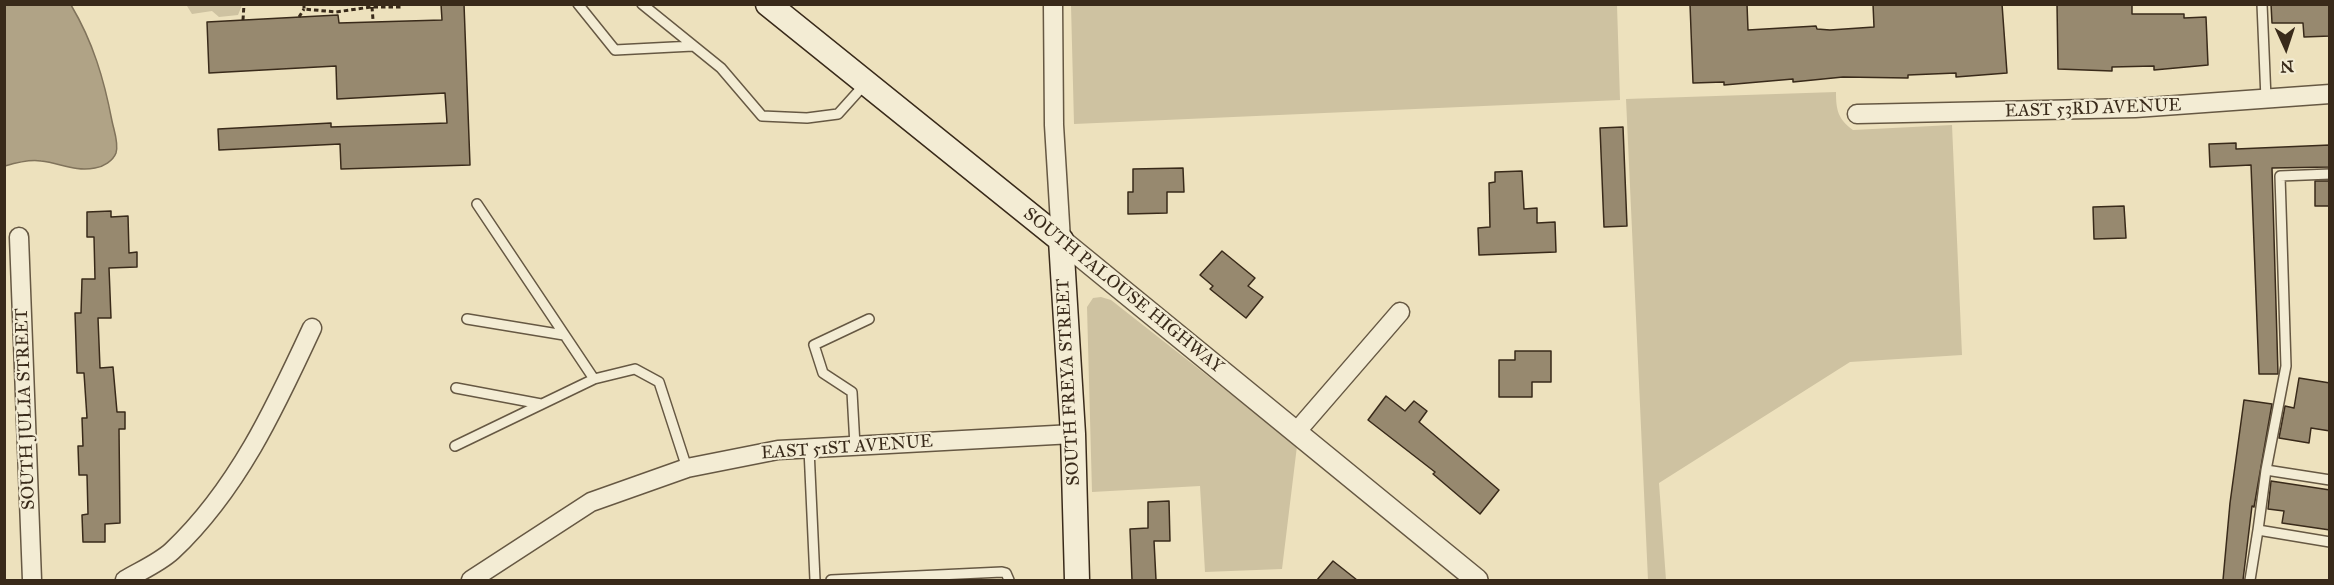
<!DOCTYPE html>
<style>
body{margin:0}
#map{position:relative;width:2334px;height:585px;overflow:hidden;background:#ede1bd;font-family:"IM FELL Great Primer",serif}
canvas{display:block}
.frame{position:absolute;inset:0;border:6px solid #392a1a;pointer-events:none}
.north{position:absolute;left:2256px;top:18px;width:60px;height:60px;-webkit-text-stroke:4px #f3ecd4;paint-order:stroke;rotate:177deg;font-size:16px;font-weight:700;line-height:24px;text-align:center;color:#392a1a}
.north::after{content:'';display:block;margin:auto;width:21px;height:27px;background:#392a1a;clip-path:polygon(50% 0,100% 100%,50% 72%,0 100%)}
</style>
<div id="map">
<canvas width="2334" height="585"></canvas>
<div class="frame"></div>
<div class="north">N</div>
</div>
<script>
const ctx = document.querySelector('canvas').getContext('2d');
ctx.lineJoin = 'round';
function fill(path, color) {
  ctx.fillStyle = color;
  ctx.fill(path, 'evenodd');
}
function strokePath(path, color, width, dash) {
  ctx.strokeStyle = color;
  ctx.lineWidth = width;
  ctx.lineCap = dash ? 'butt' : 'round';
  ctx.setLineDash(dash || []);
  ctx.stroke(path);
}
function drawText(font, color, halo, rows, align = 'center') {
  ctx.font = font + ' "IM FELL Great Primer",serif';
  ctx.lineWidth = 4.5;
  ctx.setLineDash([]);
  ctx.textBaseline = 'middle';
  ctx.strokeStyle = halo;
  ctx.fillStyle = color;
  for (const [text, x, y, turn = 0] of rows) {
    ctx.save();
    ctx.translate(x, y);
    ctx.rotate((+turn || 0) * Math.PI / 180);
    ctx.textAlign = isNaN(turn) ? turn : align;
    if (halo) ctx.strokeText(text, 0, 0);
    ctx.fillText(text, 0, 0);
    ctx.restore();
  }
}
fill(new Path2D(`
 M192 5 240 4 242 5 238 15 219 17 212 11 192 14 187 6Z
 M1071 5H1617L1620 100 1074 124Z
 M1836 92C1836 110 1838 119 1853 130L1952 125 1962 355 1850 362 1659 483 1666 580H1648L1626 99Z
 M1101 297 1111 300 1297 446 1282 569 1205 572 1200 486 1092 492 1087 307 1093 298Z`), '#cec2a1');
const water = new Path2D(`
 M5 4 71 5C93 42 104 79 112 121 114 131 119 143 116 153 113 161 103 167 95 168 75 172 60 163 41 161 29 159 15 163 5 166Z`);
fill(water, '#b0a386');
strokePath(water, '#80735b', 1.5);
const building = new Path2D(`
 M441 4H464L470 165 341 169 340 144 219 150 218 129 331 123V127L447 123 445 93 337 99 336 66 209 73 207 22 338 15 339 23 442 20Z
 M1690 4H1747L1748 30 1816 26 1817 29 1830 30 1874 27 1873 4H2002L2007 73 1956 77V73L1908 75V78L1843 77 1793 82V79L1724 85V82L1693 83Z
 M2057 4H2132V14H2184V18L2206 17 2208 65 2154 70V66L2112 67V71L2058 69Z
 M2271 4H2330V36L2304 37 2303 23H2272Z
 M1623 127 1627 226 1604 227 1600 128Z
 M2236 143V149L2330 145V167L2272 168 2278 374H2259L2251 165 2210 167 2209 144Z
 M1183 168 1184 192H1167V213L1128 214V192H1133V169Z
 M1522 171 1524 209 1537 208V223L1555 222 1556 252 1479 255 1478 228 1490 227 1489 183 1495 182V172Z
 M2315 181H2330V206H2315Z
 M2124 206 2126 238 2094 239 2093 207Z
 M111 211V217L128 216 129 253 137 252V267L109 268 111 318H98L100 368 113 367 117 412H125V429H119L120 523 105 524V542H83L82 515 88 514 87 475H79L78 446H83L82 418H87L84 373H77L75 313H81L82 279H95L94 237H87V212Z
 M1222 251 1255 278 1248 286 1263 297 1246 318 1210 289 1213 286 1200 275Z
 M1515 351H1551V382H1532V397H1499V360H1515Z
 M2299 378 2330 383V431L2311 428 2309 443 2279 438 2285 406 2294 408Z
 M1386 396 1405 411 1414 401 1427 411 1419 422 1499 490 1480 514 1433 474 1435 472 1368 420Z
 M2244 400 2272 404 2254 507 2252 506 2243 580H2223L2230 503Z
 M2271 481 2330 490V530L2282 523 2284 511 2268 509Z
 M1169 501 1170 541H1154L1156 580H1132L1130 529 1148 528V502Z
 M1333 561 1357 580H1317Z`);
fill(building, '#97896f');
strokePath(building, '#392a1a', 1.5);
const service = new Path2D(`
 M578 4 615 50 693 46
 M642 4 721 68 762 116 807 118 838 114 865 84
 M2262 4 2266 99
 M477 204 594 379
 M467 319 564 335
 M456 388 541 404
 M455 446 594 379 635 369 659 382 687 468
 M855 446 852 392 823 373 814 345 869 319
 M809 449 815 580
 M2266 470 2286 366 2280 176 2330 174
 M2330 480 2266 470 2258 530 2330 542
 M831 580 1002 572 1006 573 1009 580
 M2250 580 2258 530`);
const minor = new Path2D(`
 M1053 4 1054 125 1061 240
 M1857 114 2135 108 2330 94
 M19 237 32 580
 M1297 431 1400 312
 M125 580C140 571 159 563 172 551 237 490 275 408 312 328
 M471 580 591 502 687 468 778 450 1073 434`);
const tertiary = new Path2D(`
 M1061 240 1477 580`);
const secondary = new Path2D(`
 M768 4 1061 240 1073 434 1077 580`);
strokePath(service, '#665843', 12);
strokePath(minor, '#665843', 21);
strokePath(tertiary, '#665843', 24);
strokePath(secondary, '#392a1a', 27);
strokePath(new Path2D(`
 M304 4V9L336 12 371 7H403
 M372 7 373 20
 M299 17 304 9
 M243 20 244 4`), '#392a1a', 3, [4.5, 3]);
strokePath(service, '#f3ecd4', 9);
strokePath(minor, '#f3ecd4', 18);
strokePath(tertiary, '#f3ecd4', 21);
strokePath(secondary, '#f3ecd4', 24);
drawText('18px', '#392a1a', '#f3ecd4', [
 ["EAST 53RD AVENUE",2093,109,-2],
 ["SOUTH PALOUSE HIGHWAY",1123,291,39],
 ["SOUTH FREYA STREET",1069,382,-93],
 ["SOUTH JULIA STREET",26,409,-92],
 ["EAST 51ST AVENUE",847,448,-4]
]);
</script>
